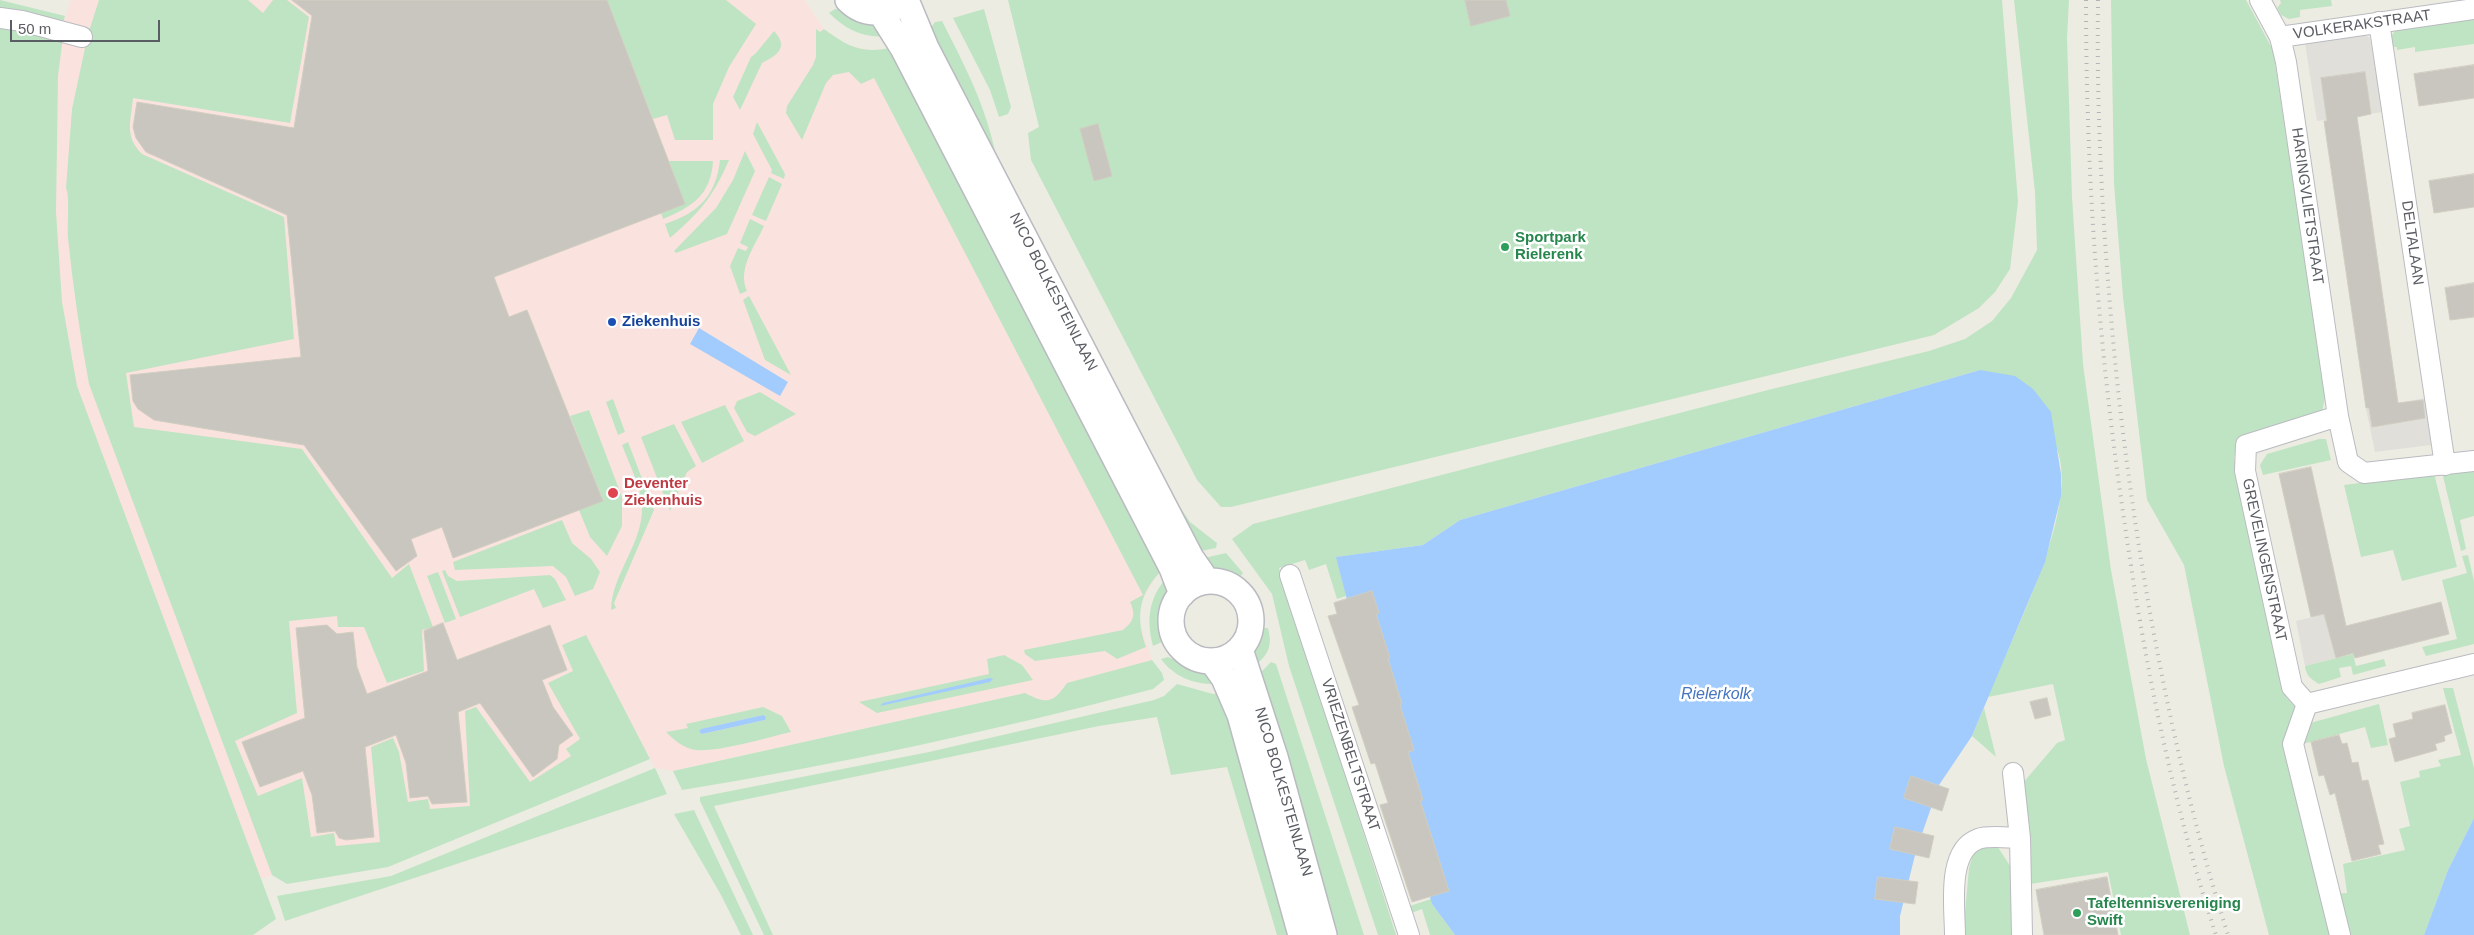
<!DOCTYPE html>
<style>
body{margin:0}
#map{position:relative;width:2474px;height:935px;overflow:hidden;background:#edece2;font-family:Arial,sans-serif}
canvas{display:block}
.scale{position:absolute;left:10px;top:20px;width:150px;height:22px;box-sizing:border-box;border:2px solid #5a5d63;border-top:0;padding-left:6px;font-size:15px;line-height:18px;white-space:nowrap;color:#5a5d63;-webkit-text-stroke:4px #fff;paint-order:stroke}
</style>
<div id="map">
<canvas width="2474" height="935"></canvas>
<div class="scale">50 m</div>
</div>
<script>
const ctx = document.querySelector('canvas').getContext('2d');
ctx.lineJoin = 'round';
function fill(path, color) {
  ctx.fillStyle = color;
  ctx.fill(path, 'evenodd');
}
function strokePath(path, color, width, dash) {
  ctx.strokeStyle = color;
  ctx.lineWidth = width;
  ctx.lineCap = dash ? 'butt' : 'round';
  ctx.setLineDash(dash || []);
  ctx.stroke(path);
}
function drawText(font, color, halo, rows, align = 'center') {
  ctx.font = font + ' Arial,sans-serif';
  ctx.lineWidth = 5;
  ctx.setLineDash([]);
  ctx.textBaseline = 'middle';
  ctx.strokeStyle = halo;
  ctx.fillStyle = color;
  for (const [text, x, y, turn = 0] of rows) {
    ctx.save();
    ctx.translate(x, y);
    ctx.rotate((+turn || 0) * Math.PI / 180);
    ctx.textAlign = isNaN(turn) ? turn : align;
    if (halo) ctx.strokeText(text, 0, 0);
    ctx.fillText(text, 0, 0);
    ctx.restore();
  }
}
fill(new Path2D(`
 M2361 33 2370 38 2383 112 2317 121 2305 43Z
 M2425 398 2431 445 2375 452 2366 409Z
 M2342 610 2353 654 2305 666 2296 621Z`), '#e1dfda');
fill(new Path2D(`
 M71 0H805L824 29 846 45 873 51 890 48 1163 569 1157 575 1142 601 1139 620 1152 660 1118 671 1051 700 1041 701 1025 693 673 771 655 768 645 749 382 855 285 871 252 882 73 417 43 247 62 26Z`), '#fae3de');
fill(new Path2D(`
 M0 0 65 16 62 26 0 12Z
 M99 0H248L263 13 273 0H287L309 17 290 123 133 98C131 121 124 136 142 154L284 217 294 339 126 373 134 427 302 449 392 578 409 564 433 627 422 630 424 671 387 683 364 627H338L337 616 289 621 297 713 235 741 258 796 302 778 311 837 334 833 336 846 380 842 371 747 393 738 399 752 408 802 428 799 430 809 470 806 465 711 476 707 530 782 571 756 566 749 580 739 548 683 573 671 562 645 586 635 650 759 388 867 287 884 272 875 89 384C80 335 73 287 68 238 67 226 70 196 66 188L72 109 88 34Z
 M607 0H726L756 24 729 67 713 104V140H675L667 115 653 119Z
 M1008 0H2002L2018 202 2010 269 1995 292 1979 308 1934 335 1231 507H1221L1197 480 1031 160 1028 133 1039 127Z
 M2014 0H2069L2067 38 2072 197 2083 364 2111 570 2146 759 2190 935H2121L2108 872 2030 884 2022 784 2057 743 2065 740 2053 684 1988 697C2011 637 2078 514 2058 452 2055 443 1992 382 1980 370L1460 520 1423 545 1337 557 1346 596 1337 599 1326 564 1309 570 1305 560 1279 568 1396 935H1378L1289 666 1272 594 1232 539 1253 524 1768 390 1929 351 1965 339 1992 321 2011 298 2037 250 2035 192Z
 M2111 0H2246L2273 50 2326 393 2322 412 2238 443 2234 458 2286 697 2295 707 2330 894 2347 893 2343 864 2405 850 2399 829 2410 826 2400 782 2420 777 2419 771 2441 766 2438 760 2461 755 2443 688H2453L2474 768V818L2448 870 2424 935H2269L2224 766 2184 565 2147 500 2123 297 2114 184Z
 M2280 0H2331L2332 6 2300 10V17L2289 19 2281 15 2277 8 2281 3Z
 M835 9C853 10 874 24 887 36 864 39 845 29 829 13Z
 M984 9 1011 107 1008 114 999 117 990 90 953 18Z
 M2474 16V44L2415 52V47L2397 50V47H2391L2390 37 2396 30Z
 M942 21C964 64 985 104 995 151L988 155 930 29 935 22Z
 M0 24 63 37 58 76 56 212 62 302 77 386 276 919 253 935H0Z
 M816 29 820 32 824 29C847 46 861 54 890 48L1163 569C1139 593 1135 616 1146 647L1117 659 1105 651 1035 661 1025 654 1024 650 1123 630C1134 621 1136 615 1130 602L1143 595 874 78 861 84 849 72 833 75 826 83 802 140 786 113 787 106 813 65 816 57Z
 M774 31C789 47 778 55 762 63L740 110 733 97 751 57 756 53Z
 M757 122 785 174 784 179 771 173 772 170 753 134Z
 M745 151 755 171 727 234 676 253 674 251 716 208 733 180Z
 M720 160H729C713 197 700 212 670 238L665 224C698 213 716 196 720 160Z
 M669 161H713C711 195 692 207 663 219L661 213 684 203Z
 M769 177 782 184 766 221 752 215Z
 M750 219 764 226C755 246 737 269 747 291L740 294 730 266 738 248 746 251 748 247 740 243Z
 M749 296 791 375 765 360 743 300Z
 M760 392 796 414 755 436 747 432 734 408 737 401Z
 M613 399 625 432 618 435 606 402Z
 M725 405 744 441 702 463 681 422Z
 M589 410 622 497V526L607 556 590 537 579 510 603 500 570 416Z
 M674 424 696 466 687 472 670 511 641 437Z
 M2319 439H2326L2331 460 2263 475 2260 465 2267 454Z
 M628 442 654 510 614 603 616 608 611 610C612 573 643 544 642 507 641 486 629 464 622 445Z
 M2474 467V516L2460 520 2466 549 2461 551 2442 472Z
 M2434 473 2457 567 2402 581 2393 550 2361 557 2344 485Z
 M1164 484 1190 522 1217 543 1216 548 1196 552Z
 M562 520 572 543 591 559 600 572 593 589 575 596 566 577 553 566 455 570 453 562Z
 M1226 553 1243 573 1237 581 1228 576 1214 573 1200 559Z
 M2468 555 2474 581V644L2426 656 2422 647 2457 639 2442 580 2467 573 2462 556Z
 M445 570 448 576 457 581 550 575 555 579 566 600 543 608 534 589 460 617 442 571Z
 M438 572 456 619 445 623 427 576Z
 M1167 577C1172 598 1163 602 1163 621 1163 628 1167 634 1164 641L1153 646C1146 619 1149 598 1167 577Z
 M1259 628H1268C1273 648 1268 654 1253 668L1252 650Z
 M2353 654 2356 666 2384 659 2386 666 2353 675 2351 666 2339 668 2341 677 2319 684C2311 679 2306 676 2305 666Z
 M1004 655 1022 665 1033 680 877 713 859 702 989 674 987 659Z
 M1168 657 1205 673 1217 684C1195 685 1174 677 1161 659Z
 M1152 660 1162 673 1164 680 1153 689C998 730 841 764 682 790L673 771 1025 693C1046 704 1053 704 1067 683Z
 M1271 662 1276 664 1364 935H1330L1258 675Z
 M1177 684 1213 694 1222 692 1294 935H1277L1227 767 1171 775 1157 717 1099 726 714 806 773 935H764L700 801V797L929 752 1154 700 1164 696Z
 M2379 704 2388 745 2371 748 2365 727 2299 745 2303 725Z
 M763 707 782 716 791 732C768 737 711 755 691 749 681 746 673 739 666 732L688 728 686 724ZM763 715 765 720 702 734 699 732 702 729Z
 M1984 708 1996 757 1972 736Z
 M655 768 667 794 285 921 277 896 391 876Z
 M694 810 753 935H741L721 895 674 814Z
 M1976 843 1996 844 2012 869 2016 935H1963L1969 868Z
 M1431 899 1432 904 1455 935H1430L1422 909 1406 915 1404 908Z`), '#bfe4c3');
fill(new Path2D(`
 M699 328 788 382 780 396 690 344Z
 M1980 370 2015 376 2033 389 2051 412 2061 474V496L2045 562 1972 736 1939 785 1916 851 1900 916V935H1455L1432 904 1379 725 1336 557 1423 545 1460 520Z
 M990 678 993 679 990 682 880 706 883 703Z
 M763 715 766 717 765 720 702 734 699 732 701 729Z
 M2474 818V935H2424L2448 870Z`), '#a2ccfd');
const building = new Path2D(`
 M292 0H607L685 204 494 277 509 317 527 310 603 501 453 558 442 527 411 539 417 556 396 571 304 445 154 420 138 409 133 401 130 375 301 357 287 215 146 152 136 138 133 127 137 102 294 128 312 16Z
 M1465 0H1506L1510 16 1471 26Z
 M2474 65V98L2419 106 2414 74Z
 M2365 72 2371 114 2357 117 2398 403 2423 400 2425 418 2372 427 2369 408H2366L2324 121H2327L2321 78Z
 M1098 124 1112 176 1094 181 1080 129Z
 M2474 174V207L2434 213 2429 181Z
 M2474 283V317L2450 320 2445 288Z
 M2311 467 2346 626 2441 602 2449 634 2355 658 2353 653 2336 658 2324 614 2311 617 2279 474Z
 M1372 591 1379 613 1376 614 1390 658 1388 659 1402 704 1400 705 1414 750 1408 752 1423 800H1420L1449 891 1412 902 1380 805 1388 803 1375 763 1371 764 1352 707 1359 705 1328 616 1337 614 1334 603Z
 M443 623 457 660 550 625 567 670 542 680 553 707 573 735 559 745 557 759 533 777 480 703 458 712 467 802 432 804 428 796 410 798 406 763 396 735 365 747 374 837 346 840 339 838 335 831 317 833 312 795 303 771 260 787 242 742 305 718 296 628 327 625 337 634 353 632 357 667 367 694 428 671 424 631Z
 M2047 698 2051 715 2035 719 2030 702Z
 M2445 705 2452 733 2444 736 2445 741 2435 744 2437 750 2395 762 2389 739 2396 737 2393 724 2413 719 2412 713Z
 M2339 735 2342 744 2347 743 2352 763 2358 762 2362 781 2368 780 2384 844 2378 845 2381 854 2352 861 2335 793 2330 795 2324 775 2319 776 2311 742Z
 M1911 776 1949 789 1942 811 1904 798Z
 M1895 827 1934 836 1929 858 1890 849Z
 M1878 877 1918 882 1915 904 1875 899Z
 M2107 877 2118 935H2044L2036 890Z`);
fill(building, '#c8c6bf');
strokePath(building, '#d1cec1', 1);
const minor = new Path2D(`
 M2260 0 2280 37 2286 62 2338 416 2348 462 2364 473 2474 461
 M0 18 22 21 82 37
 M2379 22 2445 465
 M2280 37 2474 9
 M1290 575 1409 935
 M2307 704 2292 687 2245 471 2246 445 2338 416
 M2307 704 2293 744 2340 935
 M2307 704 2474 664
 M2013 773 2020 838 2022 935
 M1955 935C1955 908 1946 851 1978 839 1990 835 2008 838 2020 838`);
const tertiary = new Path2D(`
 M848 0C865 17 888 15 906 0L926 48 1191 558 1207 581
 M881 13 903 48 1172 568 1182 594
 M1171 621a40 40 0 1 1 80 0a40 40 0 1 1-80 0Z
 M1240 649 1275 757 1324 935
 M1212 661 1224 678 1240 715 1301 935`);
strokePath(minor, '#babbc1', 22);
strokePath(tertiary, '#babbc1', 28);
strokePath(minor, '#fff', 20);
strokePath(tertiary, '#fff', 25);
strokePath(new Path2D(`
 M2086 0C2086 172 2098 342 2123 512 2143 655 2171 798 2216 935
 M2098 0C2096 133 2105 267 2119 399 2140 580 2173 761 2228 935`), '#b3b4b4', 4, [1, 6]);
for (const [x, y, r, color] of [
 [1505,247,5,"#2e9e5b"],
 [612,322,5,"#1a4fb4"],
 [613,493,6,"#e0444e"],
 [2077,913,5,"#2e9e5b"]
]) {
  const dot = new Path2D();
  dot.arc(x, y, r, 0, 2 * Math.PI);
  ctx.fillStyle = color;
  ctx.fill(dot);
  strokePath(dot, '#fff', 2);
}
drawText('15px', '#5a5d63', '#fff', [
 ["VOLKERAKSTRAAT",2362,25,-8],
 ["HARINGVLIETSTRAAT",2307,206,82],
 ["DELTALAAN",2412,243,82],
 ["NICO BOLKESTEINLAAN",1053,292,63],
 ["GREVELINGENSTRAAT",2264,560,78],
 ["VRIEZENBELTSTRAAT",1350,755,72],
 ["NICO BOLKESTEINLAAN",1283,792,74]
]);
drawText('bold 15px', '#27864d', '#fff', [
 ["Sportpark",1515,238],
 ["Rielerenk",1515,255],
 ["Tafeltennisvereniging",2087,904],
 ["Swift",2087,921]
], 'left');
drawText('bold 15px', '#164399', '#fff', [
 ["Ziekenhuis",622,322]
], 'left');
drawText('bold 15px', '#be3a42', '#fff', [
 ["Deventer",624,484],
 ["Ziekenhuis",624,501]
], 'left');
drawText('italic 16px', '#4575c0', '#fff', [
 ["Rielerkolk",1716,695]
]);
</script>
